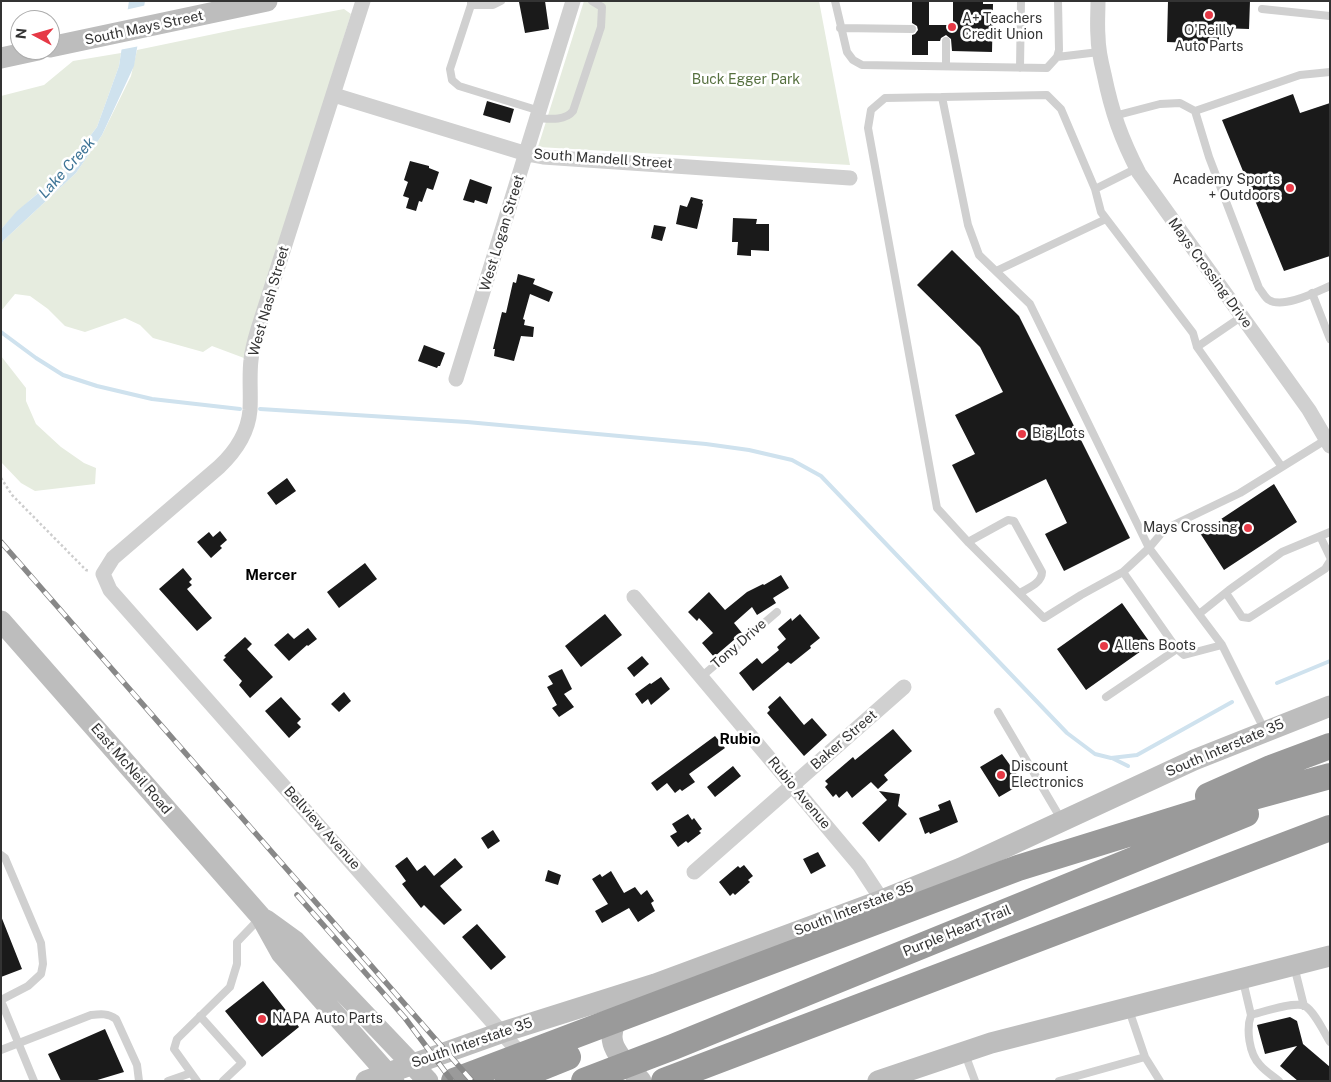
<!DOCTYPE html>
<style>
body{margin:0}
#map{position:relative;width:1331px;height:1082px;overflow:hidden;background:#fff;font-family:"Public Sans",sans-serif}
canvas{display:block}
.frame{position:absolute;inset:0;border:2px solid #333;pointer-events:none}
.north{position:absolute;left:10px;top:10px;width:50px;height:50px;box-sizing:border-box;background:#fff;border:1px solid #adadad;border-radius:50%;rotate:276deg;font-size:14px;font-weight:700;line-height:20px;text-align:center;color:#333}
.north::after{content:'';display:block;margin:auto;width:18px;height:22px;background:#e63946;clip-path:polygon(50% 0,100% 100%,50% 72%,0 100%)}
</style>
<div id="map">
<canvas width="1331" height="1082"></canvas>
<div class="frame"></div>
<div class="north">N</div>
</div>
<script>
const ctx = document.querySelector('canvas').getContext('2d');
ctx.lineJoin = 'round';
function fill(path, color) {
  ctx.fillStyle = color;
  ctx.fill(path, 'evenodd');
}
function strokePath(path, color, width, dash) {
  ctx.strokeStyle = color;
  ctx.lineWidth = width;
  ctx.lineCap = dash ? 'butt' : 'round';
  ctx.setLineDash(dash || []);
  ctx.stroke(path);
}
function drawText(font, color, halo, rows, align = 'center') {
  ctx.font = font + ' "Public Sans",sans-serif';
  ctx.lineWidth = 5;
  ctx.setLineDash([]);
  ctx.textBaseline = 'middle';
  ctx.strokeStyle = halo;
  ctx.fillStyle = color;
  for (const [text, x, y, turn = 0] of rows) {
    ctx.save();
    ctx.translate(x, y);
    ctx.rotate((+turn || 0) * Math.PI / 180);
    ctx.textAlign = isNaN(turn) ? turn : align;
    if (halo) ctx.strokeText(text, 0, 0);
    ctx.fillText(text, 0, 0);
    ctx.restore();
  }
}
fill(new Path2D(`
 M584 1H819L850 165 538 147Z
 M344 9 351 14 244 358 212 346 203 352 153 338 140 325 125 318 85 332 65 326 48 309 30 296 15 294 1 311V246L3 241 76 173 102 135 131 76 137 50 238 29Z
 M121 53 119 66 97 127 62 173 31 199 1 229V96L44 85 73 61Z
 M1 356 26 388V401L36 424 61 447 84 463 96 468 95 484 35 491 21 483 1 462Z`), '#e6ecdf');
fill(new Path2D(`
 M129 1H145L134 66 102 135 76 173 3 241 1 246V229L3 227 17 211 62 173 97 127 119 66Z`), '#cfe2ee');
fill(new Path2D(`
 M147 5 140 46 119 50 125 10Z`), '#fff');
strokePath(new Path2D(`
 M1 332 36 358 63 375 97 386 152 399 240 409
 M260 409 467 422 706 444 749 450 792 460 821 476 1067 733 1095 754 1111 758 1137 755 1232 702
 M1277 683 1330 661
 M1112 758 1128 766`), '#cfe2ee', 4);
fill(new Path2D(`
 M526 1H545L549 29 525 33 519 2Z
 M912 1H929V25H953V1H983V4H993L992 52 952 51 951 39 946 35 941 38 940 41H928V55H912V35L915 34 918 30 917 26 912 23Z
 M1168 1H1250L1249 29 1219 28V44L1167 42Z
 M1293 94 1300 113 1330 103V256L1284 271 1222 120Z
 M487 101 514 109 510 123 483 115Z
 M410 161 429 166V168L439 172 433 190 427 188 422 202 419 201 416 211 406 208 409 198 403 196 408 182 404 180Z
 M470 179 492 187 487 204 475 200 474 203 463 200Z
 M691 197 703 200 702 203 703 204 697 229 676 224 680 205 687 207Z
 M733 218 757 219 756 224H769V251L751 250V256L737 255 738 242H732Z
 M654 225 666 227 662 241 651 238Z
 M952 250 1019 316 1130 538 1064 571 1045 534 1067 523 1046 479 976 513 952 465 975 454 955 415 1003 392 980 347 917 285Z
 M518 274 535 279 533 284 553 292 549 302 530 294 523 319 525 320 524 325 534 327 533 337 521 336 514 361 494 356 495 349H493L502 312 506 313 513 282 516 283Z
 M424 345 445 353 440 366H438L437 368 418 361Z
 M287 478 296 491 276 505 267 493Z
 M1274 484 1297 522 1224 570 1200 533Z
 M220 531 227 540 220 546 222 548 211 558 197 542 209 532 213 537Z
 M365 563 377 579 339 608 327 592Z
 M183 568 192 579 189 582 192 585 187 589 212 618 197 631 159 589Z
 M781 575 789 588 773 598 776 603 757 615 752 607 734 623 742 633 714 657 702 643 713 633 699 618 697 621 688 612 709 592 725 610 747 592 763 584 764 585Z
 M1122 603 1151 644 1086 690 1057 649Z
 M605 614 622 635 581 667 565 646Z
 M800 614 820 638 810 646 811 648 791 664 788 662 753 691 739 673 757 658 762 664 779 650 777 647 786 639 778 629 791 618 792 621Z
 M308 628 317 639 308 646 307 645 289 661 274 645 288 633 294 639Z
 M245 637 252 644 247 649 273 677 250 698 239 685 242 681 223 660 226 657 224 656Z
 M642 656 649 664 634 677 627 668Z
 M562 669 572 689 564 694 574 707 559 717 552 708 557 705 547 687 553 684 548 676Z
 M661 677 670 689 651 705 648 699 642 704 635 694 650 683 651 684Z
 M344 692 351 701 339 712 331 704Z
 M780 696 804 725 812 718 827 735 804 756 767 713 770 710 768 707Z
 M281 697 301 719 297 723 301 727 289 738 265 711Z
 M893 729 912 751 884 775 888 780 878 789 871 782 852 798 847 791 839 798 836 794 833 797 825 787 828 784 825 781 853 757 855 760Z
 M715 736 725 748 689 774 695 782 682 791 680 789 675 793 667 783 657 791 651 783Z
 M1002 754 1023 783 999 797 980 767Z
 M733 766 741 776 715 797 707 787Z
 M879 791 900 794 898 806 907 814 879 842 862 823 887 800Z
 M950 800 958 822 930 834 929 832 925 834 919 818 940 810 938 805Z
 M688 814 692 820 694 818 702 829 699 831 701 833 688 843 686 841 678 847 670 836 677 832 672 824Z
 M493 830 500 841 488 849 481 838Z
 M818 852 826 866 811 874 803 859Z
 M407 857 417 871 425 865 434 876 455 858 463 867 440 886 462 910 444 925 424 905 421 908 402 884 406 881 395 866Z
 M744 865 753 876 748 880 750 882 735 895 733 893 730 896 719 882 738 866 740 868Z
 M548 870 561 875 558 885 545 881Z
 M611 871 624 893 635 887 641 895 647 890 654 901 651 903 655 911 638 922 629 908 602 923 595 911 608 904 592 879 600 874 602 877Z
 M1 916 22 969 1 977Z
 M477 924 506 957 491 970 462 937Z
 M263 981 299 1027 262 1057 225 1011Z
 M1290 1017 1297 1021 1303 1044 1330 1067V1081H1298L1280 1066 1297 1046 1265 1054 1257 1025Z
 M105 1029 124 1072 94 1081H61L48 1054Z`), '#1a1a1a');
strokePath(new Path2D(`
 M1 478 12 495 86 570 90 571`), '#cdcdcd', 2.5, [2.5, 2.5]);
strokePath(new Path2D(`
 M471 1V5L450 69 452 80 459 86 540 111
 M835 1 847 52 853 60 862 65 1047 68 1057 57 1059 50 1058 1
 M471 5H493L501 1
 M1262 9 1330 16
 M840 28 912 29
 M1057 57 1099 52
 M946 66V41
 M1020 68 1021 1
 M942 97 1047 95 1061 109 1095 189 1101 212 1193 333 1197 347 1282 467
 M1195 111 1300 75 1330 72
 M1114 116 1160 104 1180 103 1195 111 1209 157 1259 288C1262 291 1265 298 1269 300 1283 309 1316 292 1330 286
 M538 118C550 119 565 121 573 111L601 27 602 7 592 1
 M1095 189 1137 168
 M996 271 1106 219
 M1312 293 1330 339
 M1197 347 1241 317
 M1320 536 1330 557
 M968 542 1008 520 1014 521 1042 572C1042 583 1028 588 1020 593
 M1123 572 1177 649 1184 655 1222 645
 M1226 593 1242 617 1249 618 1325 569 1330 561
 M1199 614 1229 590 1282 552 1330 532
 M701 677 777 612
 M1106 697 1177 649
 M998 712 1061 819
 M1264 729 1222 645 1149 548 1030 304 979 255 968 225 942 97 885 98 871 110 868 128 937 508 968 542 1044 618 1081 595 1123 572 1149 548 1165 529 1240 493 1327 439
 M1 855 5 858 41 943 43 964 41 974 28 986 1 1000
 M1294 966 1304 1006
 M1243 981 1251 1015
 M1 1001 34 1081
 M1129 1010 1145 1057 1160 1081
 M200 1016 242 1063 223 1081
 M1 1050 91 1015C100 1014 108 1013 116 1019L137 1065 139 1081
 M965 1054 975 1081
 M168 1081 191 1073
 M197 1081 174 1049 177 1039 230 987 237 964V942L260 918
 M1059 1081 1145 1057
 M1279 1081C1273 1076 1265 1071 1260 1065 1249 1054 1246 1029 1251 1015 1263 1012 1294 1001 1305 1006 1314 1011 1324 1032 1330 1042`), '#d0d0d0', 8);
strokePath(new Path2D(`
 M363 1 258 329C255 339 252 349 251 360 249 376 251 393 250 410 248 434 235 452 219 467L113 558 103 574 110 590 526 1060
 M1098 1C1098 13 1097 25 1098 36 1098 49 1101 62 1104 74 1112 113 1121 138 1139 173L1309 410 1330 446
 M334 95 527 154 543 157 850 178
 M456 379 573 1
 M634 597 859 865 882 900
 M694 872 904 687`), '#d0d0d0', 15);
strokePath(new Path2D(`
 M50 47 267 1
 M1 58 38 50
 M1 621 261 917 281 953 394 1081
 M266 920 295 941 428 1081
 M624 1010C597 1041 621 1057 641 1081
 M366 1081 503 1032 655 984 882 900 961 868 1194 760 1330 706
 M878 1081 991 1043 1330 956`), '#bdbdbd', 21);
strokePath(new Path2D(`
 M1208 796 1271 768 1330 746
 M454 1081 1018 868 1202 811 1330 776
 M508 1081 568 1057
 M584 1081 673 1047 1246 814
 M664 1081 1330 828`), '#9a9a9a', 26);
const rail = new Path2D(`
 M1 542 472 1081
 M297 895 405 1018 452 1081`);
strokePath(rail, '#888', 5.5);
strokePath(rail, '#fff', 4, [11]);
for (const [x, y, r, color] of [
 [1209,15,5,"#e63946"],
 [952,27,5,"#e63946"],
 [1290,188,5,"#e63946"],
 [1022,434,5,"#e63946"],
 [1248,528,5,"#e63946"],
 [1104,646,5,"#e63946"],
 [1001,775,5,"#e63946"],
 [262,1019,5,"#e63946"]
]) {
  const dot = new Path2D();
  dot.arc(x, y, r, 0, 2 * Math.PI);
  ctx.fillStyle = color;
  ctx.fill(dot);
  strokePath(dot, '#fff', 2);
}
drawText('14px', '#333', '#fff', [
 ["A+ Teachers",962,19],
 ["Credit Union",962,35],
 ["O'Reilly",1209,31,"center"],
 ["Auto Parts",1209,47,"center"],
 ["Academy Sports",1280,180,"right"],
 ["+ Outdoors",1280,196,"right"],
 ["Big Lots",1032,434],
 ["Mays Crossing",1238,528,"right"],
 ["Allens Boots",1114,646],
 ["Discount",1011,767],
 ["Electronics",1011,783],
 ["NAPA Auto Parts",272,1019]
], 'left');
drawText('14px', '#333', '#fff', [
 ["South Mays Street",144,28,-12],
 ["South Mandell Street",603,159,4],
 ["West Logan Street",502,233,-73],
 ["Mays Crossing Drive",1210,273,54],
 ["West Nash Street",269,301,-74],
 ["Tony Drive",739,644,-41],
 ["Baker Street",844,740,-41],
 ["South Interstate 35",1225,748,-23],
 ["East McNeil Road",131,769,49],
 ["Rubio Avenue",799,793,50],
 ["Bellview Avenue",322,828,48],
 ["South Interstate 35",854,909,-21],
 ["Purple Heart Trail",957,931,-22],
 ["South Interstate 35",472,1043,-19]
]);
drawText('14px', '#56703f', '#fff', [
 ["Buck Egger Park",746,80]
]);
drawText('italic 15px', '#3f7597', '#fff', [
 ["Lake Creek",67,168,-48]
]);
drawText('bold 15px', '#000', '#fff', [
 ["Mercer",271,575],
 ["Rubio",740,739]
]);
</script>
